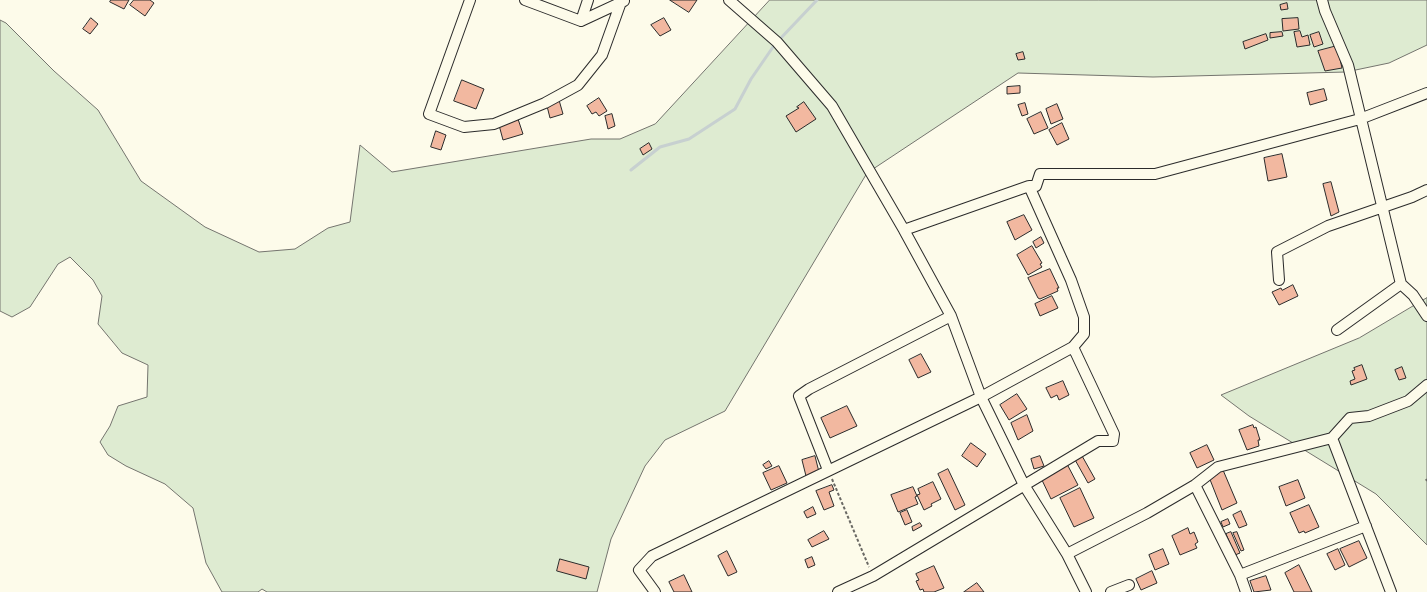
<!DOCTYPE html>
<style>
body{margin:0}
canvas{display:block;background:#fdfbea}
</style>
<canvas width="1427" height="592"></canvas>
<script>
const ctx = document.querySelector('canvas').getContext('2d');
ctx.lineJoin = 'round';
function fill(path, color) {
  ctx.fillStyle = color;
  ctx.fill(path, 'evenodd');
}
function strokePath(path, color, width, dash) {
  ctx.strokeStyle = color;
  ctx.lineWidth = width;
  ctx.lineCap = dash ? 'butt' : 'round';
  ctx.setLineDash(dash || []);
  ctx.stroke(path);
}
const green = new Path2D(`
 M770 0H1427V45L1389 63 1346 72 1153 77 1018 73 867 173 725 411 665 440 645 466 611 539 597 592H267L262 589 258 592H222L206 563 193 508 165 484 126 466 108 455 100 442 110 426 118 406 147 397 148 365 122 353 98 324 102 296 93 280 70 257 58 264 30 307 12 317 0 311V20L6 23 54 71 98 110 141 181 205 227 259 252 295 249 328 228 350 222 360 145 392 172 591 139H620L655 124Z
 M1427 298V545L1376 494 1249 416 1221 395 1359 338Z`);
fill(green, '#deebd1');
strokePath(green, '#74746e', 1);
strokePath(new Path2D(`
 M780 39 817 0
 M631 170 660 147 689 139 735 109 751 79 773 47`), '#c7d0d0', 3);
const building = new Path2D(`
 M111 0H129L124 9 110 2Z
 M134 0H150L154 3 145 16 130 5Z
 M670 0H697L689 12Z
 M1287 3 1288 9 1281 10 1280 5Z
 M91 18 98 24 90 34 83 29Z
 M664 18 671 30 660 36 651 25Z
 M1298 18 1299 29 1283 31 1282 19Z
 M1300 31 1302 37 1308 35 1310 45 1297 47 1294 32Z
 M1282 32 1283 36 1270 38V33Z
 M1319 32 1323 44 1314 47 1310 35Z
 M1266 34 1268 40 1245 49 1243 42Z
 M1337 46 1342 68 1325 71 1318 51Z
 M1023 52 1025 59 1018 60 1016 54Z
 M462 80 484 89 476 109 454 101Z
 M1020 86V93L1007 94V87Z
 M1324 89 1327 100 1310 105 1307 93Z
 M599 98 607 111 599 116 596 112 592 114 587 106Z
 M559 100 563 114 550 118 547 106Z
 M804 102 816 119 796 132 786 116 799 108 797 107Z
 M1025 103 1028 114 1022 116 1018 105Z
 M1057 104 1063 119 1051 124 1046 109Z
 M1041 112 1048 128 1034 134 1027 119Z
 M612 114 615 126 608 129 605 116Z
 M518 119 523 134 503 140 499 125Z
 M1062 123 1069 139 1057 145 1049 130Z
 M436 131 446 135 441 150 431 147Z
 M649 143 652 149 643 155 640 149Z
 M1282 154 1287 177 1268 181 1264 158Z
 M1331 182 1339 212 1331 216 1323 184Z
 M1024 215 1032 230 1015 240 1007 222Z
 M1041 237 1044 243 1036 248 1033 242Z
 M1032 246 1042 263 1040 264 1042 267 1028 275 1017 255Z
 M1050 269 1059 288H1057L1058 291 1040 299 1038 298 1028 278Z
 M1293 285 1298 296 1279 305 1272 292 1281 288 1282 290Z
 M1052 296 1058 308 1040 316 1035 304Z
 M921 354 931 372 918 378 909 360Z
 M1362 365 1367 379 1351 385 1350 381 1355 379 1352 371 1355 370 1354 368Z
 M1402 367 1406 378 1399 380 1395 370Z
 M1063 381 1069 395 1059 400 1057 395 1051 398 1046 388Z
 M1017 394 1027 409 1009 420 1000 405Z
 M847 406 857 426 830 438 821 418Z
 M1027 415 1033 431 1018 440 1011 423Z
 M1253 425 1254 428 1256 427 1260 440H1258L1259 446 1247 450 1239 430Z
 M971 443 986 454 977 467 962 456Z
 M1207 445 1214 460 1197 468 1190 453Z
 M1081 454 1095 479 1088 483 1074 458Z
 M815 456 819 472 806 476 802 460Z
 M1040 456 1044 466 1034 469 1031 459Z
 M769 461 772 466 766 469 763 465Z
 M1067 464 1078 485 1051 499 1041 478Z
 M779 466 787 483 771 490 763 473Z
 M948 469 965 505 955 510 938 474Z
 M1223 470 1237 503 1222 510 1209 477Z
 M1298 480 1305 498 1286 506 1279 487Z
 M933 482 941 499 931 504 932 506 924 510 917 495 920 494 918 489Z
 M832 485 834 490 829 492 834 506 824 510 816 491Z
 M913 487 917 496 915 497 918 504 898 512 891 495Z
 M1080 488 1094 518 1074 527 1060 498Z
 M1309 505 1319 527 1305 533 1304 531 1299 533 1290 513Z
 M813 507 816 514 807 518 804 512Z
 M907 510 912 522 905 525 900 513Z
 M1241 511 1247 525 1239 528 1233 515Z
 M1228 519 1230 524 1223 527 1221 522Z
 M920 523 922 526 913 531 912 527Z
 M1188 528 1190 534 1194 532 1198 542 1195 544 1197 548 1180 555 1172 536Z
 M824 531 829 539 812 547 808 540Z
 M1231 532 1240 553 1235 555 1226 534Z
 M1237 532 1244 550 1241 551 1233 533Z
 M1359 541 1367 558 1349 567 1340 549Z
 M1163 549 1169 564 1155 570 1149 555Z
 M1338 549 1345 565 1335 570 1327 554Z
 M727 551 737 572 728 576 718 556Z
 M812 557 815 565 808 568 805 560Z
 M560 559 589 567 586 579 557 571Z
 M1299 565 1312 592H1294L1285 573Z
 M934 566 944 588 934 592H924L923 589 920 590 916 581 919 580 916 574Z
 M1152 571 1157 583 1141 590 1136 579Z
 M684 575 692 592H674L669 582Z
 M1266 576 1271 590 1254 592 1250 581Z
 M977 583 984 592H964Z`);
fill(building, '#f2b8a0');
strokePath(building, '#2b2b2b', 1);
const minor = new Path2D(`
 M470 0 429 114 464 127 494 124 545 103 578 85 602 55 621 2
 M525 0 581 21 624 1
 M729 0 777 42 832 106 904 230 951 316 981 397 1024 485 1067 554 1086 592
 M1322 0 1325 11 1348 65 1401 284 1413 295 1427 316
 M581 21 588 0
 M904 230 1029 186
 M1279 280 1277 252 1328 226 1412 197 1427 190
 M1337 330 1401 284
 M1332 438 1391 592
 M828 470 799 396 809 389 951 316
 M1195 485 1240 575 1246 592
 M1067 554 1147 513 1195 485 1218 467 1332 438 1350 418 1369 416 1408 401 1427 385
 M1240 575 1366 526
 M655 592 639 570 652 556 981 397 1073 347
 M838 592 873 576 1098 441H1113L1114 434 1073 347 1084 334V317L1071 280 1029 186H1036L1040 174H1155L1360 119 1427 93
 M1111 592 1129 585`);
strokePath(minor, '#2b2b2b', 12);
strokePath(new Path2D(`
 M832 479 869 567
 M1426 479 1427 481`), '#6a6964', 2, [3, 2]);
strokePath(minor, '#fdfbea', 10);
</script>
